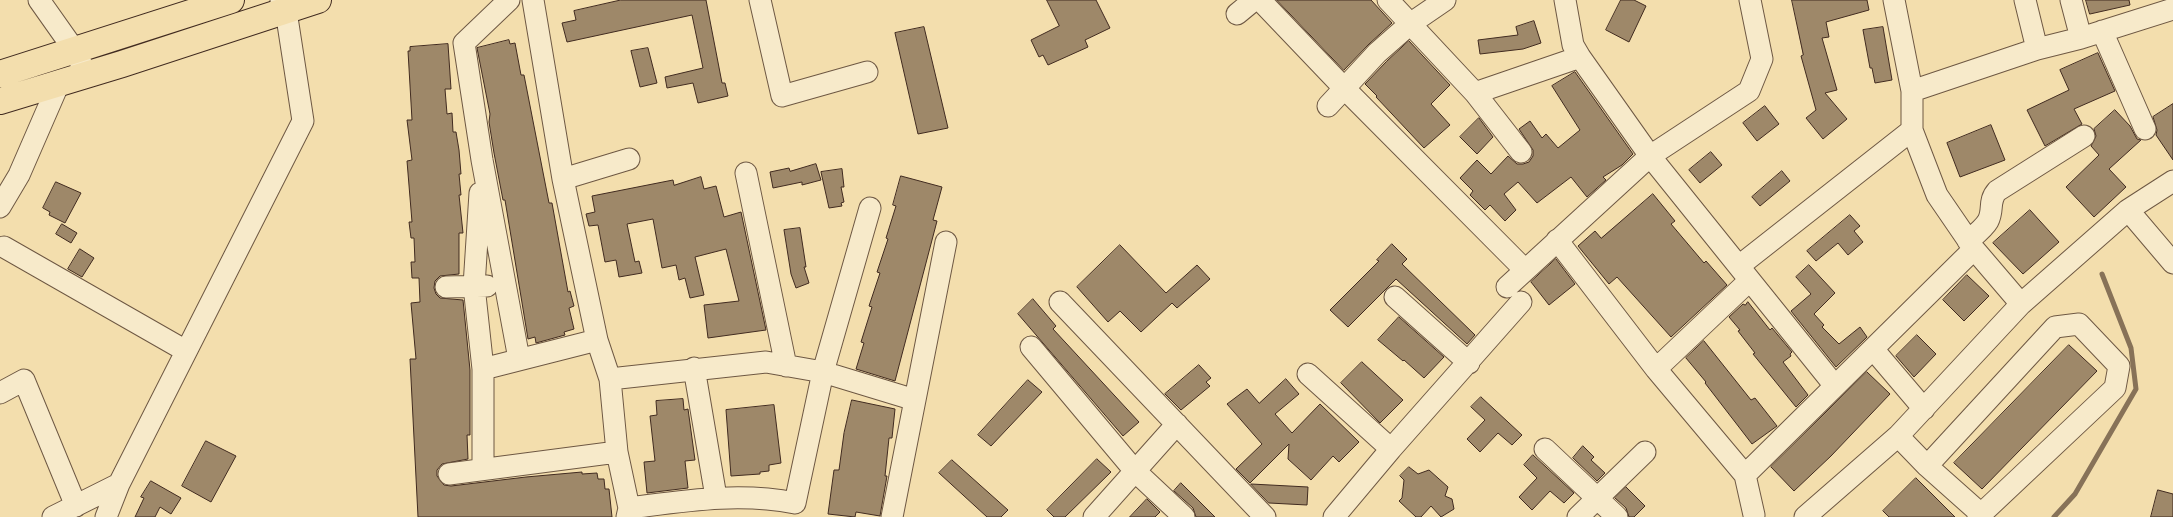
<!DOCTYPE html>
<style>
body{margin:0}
canvas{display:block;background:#f3dead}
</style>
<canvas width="2173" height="517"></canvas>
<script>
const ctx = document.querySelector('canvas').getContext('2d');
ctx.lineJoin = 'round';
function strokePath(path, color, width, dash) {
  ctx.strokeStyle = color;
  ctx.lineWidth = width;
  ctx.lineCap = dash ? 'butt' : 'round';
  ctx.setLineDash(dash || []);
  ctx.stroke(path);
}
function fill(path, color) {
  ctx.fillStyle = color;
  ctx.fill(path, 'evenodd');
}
strokePath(new Path2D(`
 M2054 517 2075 494 2136 389 2131 348 2102 274`), '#877258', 5);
const building = new Path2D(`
 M621 0H706L722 83H725L728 96 698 103 693 83 667 88 665 77 703 68 692 15 567 42 562 23 576 20 574 11Z
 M1047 0H1096L1110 28 1085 40 1088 47 1048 65 1043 55 1039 57 1031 40 1059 26Z
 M1277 0H1371L1392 23 1369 44 1344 70Z
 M1621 0H1634L1646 6 1629 42 1606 30Z
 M1792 0H1867L1869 10 1826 22 1829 37 1822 38 1837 90 1825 93 1847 119 1823 139 1806 118 1816 110 1801 56 1803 55Z
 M2086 0H2129L2130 5 2090 14Z
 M1534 21 1541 43 1523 49 1480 54 1478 40 1518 35 1516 27Z
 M924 27 948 128 918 134 895 33Z
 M1883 27 1892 80 1875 83 1872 68H1870L1863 30Z
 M509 40 510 44 515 43 521 75H524L549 203H552L568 292 570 291 574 306 569 308 574 329 564 332 565 335 536 343 535 337 528 339 505 200H503L494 153 489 122 490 114 477 48Z
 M1409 41 1450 85 1431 104 1450 125 1424 148 1376 97 1377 96 1365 84 1386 62Z
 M448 44 451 89H445L447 114 452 113 453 132H456L459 150 461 174H459L461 195H459L463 233H459V274L440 276 435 281 434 288 436 294 440 298 463 300 470 370V435H467L468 459 442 464 437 470V476L444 485 451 486 526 477 582 472V474L597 473 598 479H604L605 489H609L612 517H418L410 359H416L411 303 420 302 419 278H412L411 262H415L414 238H411L409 222H412L407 161 412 160 407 120H412L408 51H410V47Z
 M648 48 657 83 640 87 631 51Z
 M2098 53 2115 91 2074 109 2082 124 2045 146 2027 110 2069 90 2060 70Z
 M1575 72 1633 154 1622 165 1603 177 1606 180 1587 197 1571 177 1537 203 1518 182 1504 194 1516 210 1505 221 1490 205 1485 210 1470 195 1473 191 1460 178 1477 160 1491 174 1508 156 1517 164H1523L1529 162 1533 156V150L1519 129 1530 121 1542 138 1546 134 1558 148 1580 130 1552 86Z
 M2173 104V160L2156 135 2157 130 2153 117Z
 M1765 106 1779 124 1757 141 1743 123Z
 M2115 110 2130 126 2137 139 2141 140 2109 169 2126 187 2094 217 2066 187 2099 155 2091 146 2096 136 2094 129Z
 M1479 118 1493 137 1477 154 1460 137Z
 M1991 125 2005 160 1960 177 1947 143Z
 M1711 152 1722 165 1700 183 1689 170Z
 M816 164 821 180 802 185V182L773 188 770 172 789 168 790 171Z
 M842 169 844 187H841L844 202 841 203 842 206 829 208 821 172Z
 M1782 171 1790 181 1760 206 1752 197Z
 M901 176 942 187 933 220 937 221 895 381 856 369 864 343 861 342 872 307 869 306 880 273 877 272 888 239 886 238 896 206 893 205Z
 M701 177 704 189 716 186 724 217 741 212 766 330 708 338 704 305 739 301 726 249 695 257 704 295 690 298 685 278 679 280 676 265 662 268 653 219 627 224 635 262 639 261 642 273 619 277 616 260 605 262 598 225 589 226 586 214 595 212 592 196 673 180 674 185Z
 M56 182 81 193 65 223 49 215 50 212 43 208Z
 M1653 194 1675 221 1671 224 1704 263 1706 261 1727 285 1671 337 1617 277 1609 284 1578 246 1595 231 1601 238Z
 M2030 210 2059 242 2023 274 1993 243Z
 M1850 215 1860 226 1854 231 1863 242 1848 255 1838 243 1816 261 1807 251Z
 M62 224 77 233 71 243 56 234Z
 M800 228 806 267H804L809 283 796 288 791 274 784 230Z
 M1392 244 1407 259 1402 264 1475 335 1467 344 1396 279 1348 327 1330 310 1379 261 1377 260Z
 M1120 245 1166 293 1197 265 1210 279 1177 308 1172 303 1141 332 1120 311 1108 322 1077 287Z
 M80 249 94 258 82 277 68 269Z
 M1556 259 1575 284 1549 305 1531 282Z
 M1809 265 1835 293 1814 314 1824 325 1822 327 1839 344 1860 327 1867 337 1836 367 1791 311 1811 294 1796 277Z
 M1967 275 1989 296 1964 321 1943 300Z
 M1033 299 1056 326 1053 329 1139 422 1123 436 1018 314Z
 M1748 302 1770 330 1772 328 1792 352 1790 354 1791 356 1783 362 1808 395 1796 407 1753 354 1755 353 1738 331 1740 330 1729 317 1743 304 1745 305Z
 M1399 317 1444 357 1424 378 1404 360 1403 361 1378 340Z
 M1917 335 1936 354 1914 377 1896 356Z
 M1704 341 1751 400 1755 398 1777 426 1752 444 1705 383 1706 382 1686 358Z
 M2069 345 2097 371 1982 489 1954 463Z
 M1362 362 1403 400 1380 423 1341 383Z
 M1199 365 1211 378 1206 382 1210 386 1181 410 1165 394Z
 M1867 372 1890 394 1831 456 1794 491 1771 467Z
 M1286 379 1299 394 1275 414 1292 433 1320 404 1359 442 1339 462 1333 456 1311 480 1288 459 1289 444 1250 483 1236 469 1262 444 1227 404 1247 389 1259 403Z
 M1028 380 1042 392 991 446 978 435Z
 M1481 397 1522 435 1512 445 1498 433 1480 452 1467 439 1485 420 1471 407Z
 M683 399 684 410 688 409 695 460 685 461 688 488 647 493 644 462 655 461 650 416 657 415 656 401Z
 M852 400 895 409 892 438H889L885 476H887L880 516 856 512 855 517 828 514 834 470H839L844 433Z
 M774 405 781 463 769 465V471L760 472V474L731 476 726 410Z
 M206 441 236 456 211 502 182 486Z
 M1583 446 1594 457 1591 460 1605 473 1597 481 1573 458Z
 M1533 455 1574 493 1564 503 1550 491 1532 510 1519 497 1537 478 1524 465Z
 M1097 459 1111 472 1065 517H1054L1047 510Z
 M952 460 1008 510 1001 517H987L939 473Z
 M1409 467 1418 474 1429 470 1448 487 1445 496 1452 499 1454 509 1441 517 1431 506 1421 517H1416L1399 501 1402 498 1404 480 1400 476Z
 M1916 478 1955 517H1889L1883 511Z
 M151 481 181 498 171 514 160 507 155 517H135L144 498 141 497Z
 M1181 483 1215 517H1196L1193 508 1174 491Z
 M1251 484 1308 487 1307 505 1269 503Z
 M1626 487 1645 506 1634 517H1629L1626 508 1615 498Z
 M2158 490 2173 494V517H2151Z
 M1147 499 1160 512 1155 517H1130Z`);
fill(building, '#9e8869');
strokePath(building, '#412b20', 1);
const minor = new Path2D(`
 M39 0 75 51 81 63
 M509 0 464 43 482 160 519 359
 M533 0 563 179 597 340 610 379 617 452 629 508 627 517
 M760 0 782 96 867 72
 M1260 0 1344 88 1525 270
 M1388 0 1475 93 1580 57
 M1565 0 1573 45 1580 57 1650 156 1835 386
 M1894 0 1912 91V130L1937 195 1974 249 2021 304
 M2025 0 2037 49
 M2071 0 2081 38
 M1237 14 1254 0
 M2102 31 2145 129
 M1912 91 2037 49 2081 38 2173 9
 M1475 93 1521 152
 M1328 106 1377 53 1410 24 1445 0
 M746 173 786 366
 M563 179 629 159
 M480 193 474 286 483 369V469
 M0 207 19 175 59 83
 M2128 210 2173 263
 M1557 240 1656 369 1745 475 1754 515
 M1968 241C1975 235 1984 228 1988 221 1994 210 1988 201 1997 191L2084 136
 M4 247 186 351
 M1739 266 1912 130
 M446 287 487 286
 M1507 287 1650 156 1749 91 1762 59 1750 0
 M1395 297 1469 363
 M1060 302 1265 517
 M1031 347 1135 471 1184 517
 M1873 349 1924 409
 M694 368 716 497
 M483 369 597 340
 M1656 369 1749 281
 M1308 374 1391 449
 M610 379 766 362 823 372 915 400
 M0 393 24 380 76 506
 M1898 436 1927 466 1981 514
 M1545 449 1617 517
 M1927 466 2055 327 2079 324 2119 366 2115 388 1978 517
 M449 474 617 452
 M1745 475 1974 249
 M629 508C685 501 738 492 795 503L823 372 870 208
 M53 517 119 484
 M106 517 119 484 303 121 286 11 281 0
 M892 517 946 242
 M1094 517 1177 424
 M1334 517 1391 449 1521 302
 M1578 517 1645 452
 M1805 517 1898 436 2021 304 2128 210 2173 181`);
const major = new Path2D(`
 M0 74 231 0
 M0 101 122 64 318 0`);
strokePath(minor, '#6e5843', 23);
strokePath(major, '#412b20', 28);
strokePath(minor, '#f7eaca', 21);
strokePath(major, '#f3dead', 26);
</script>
